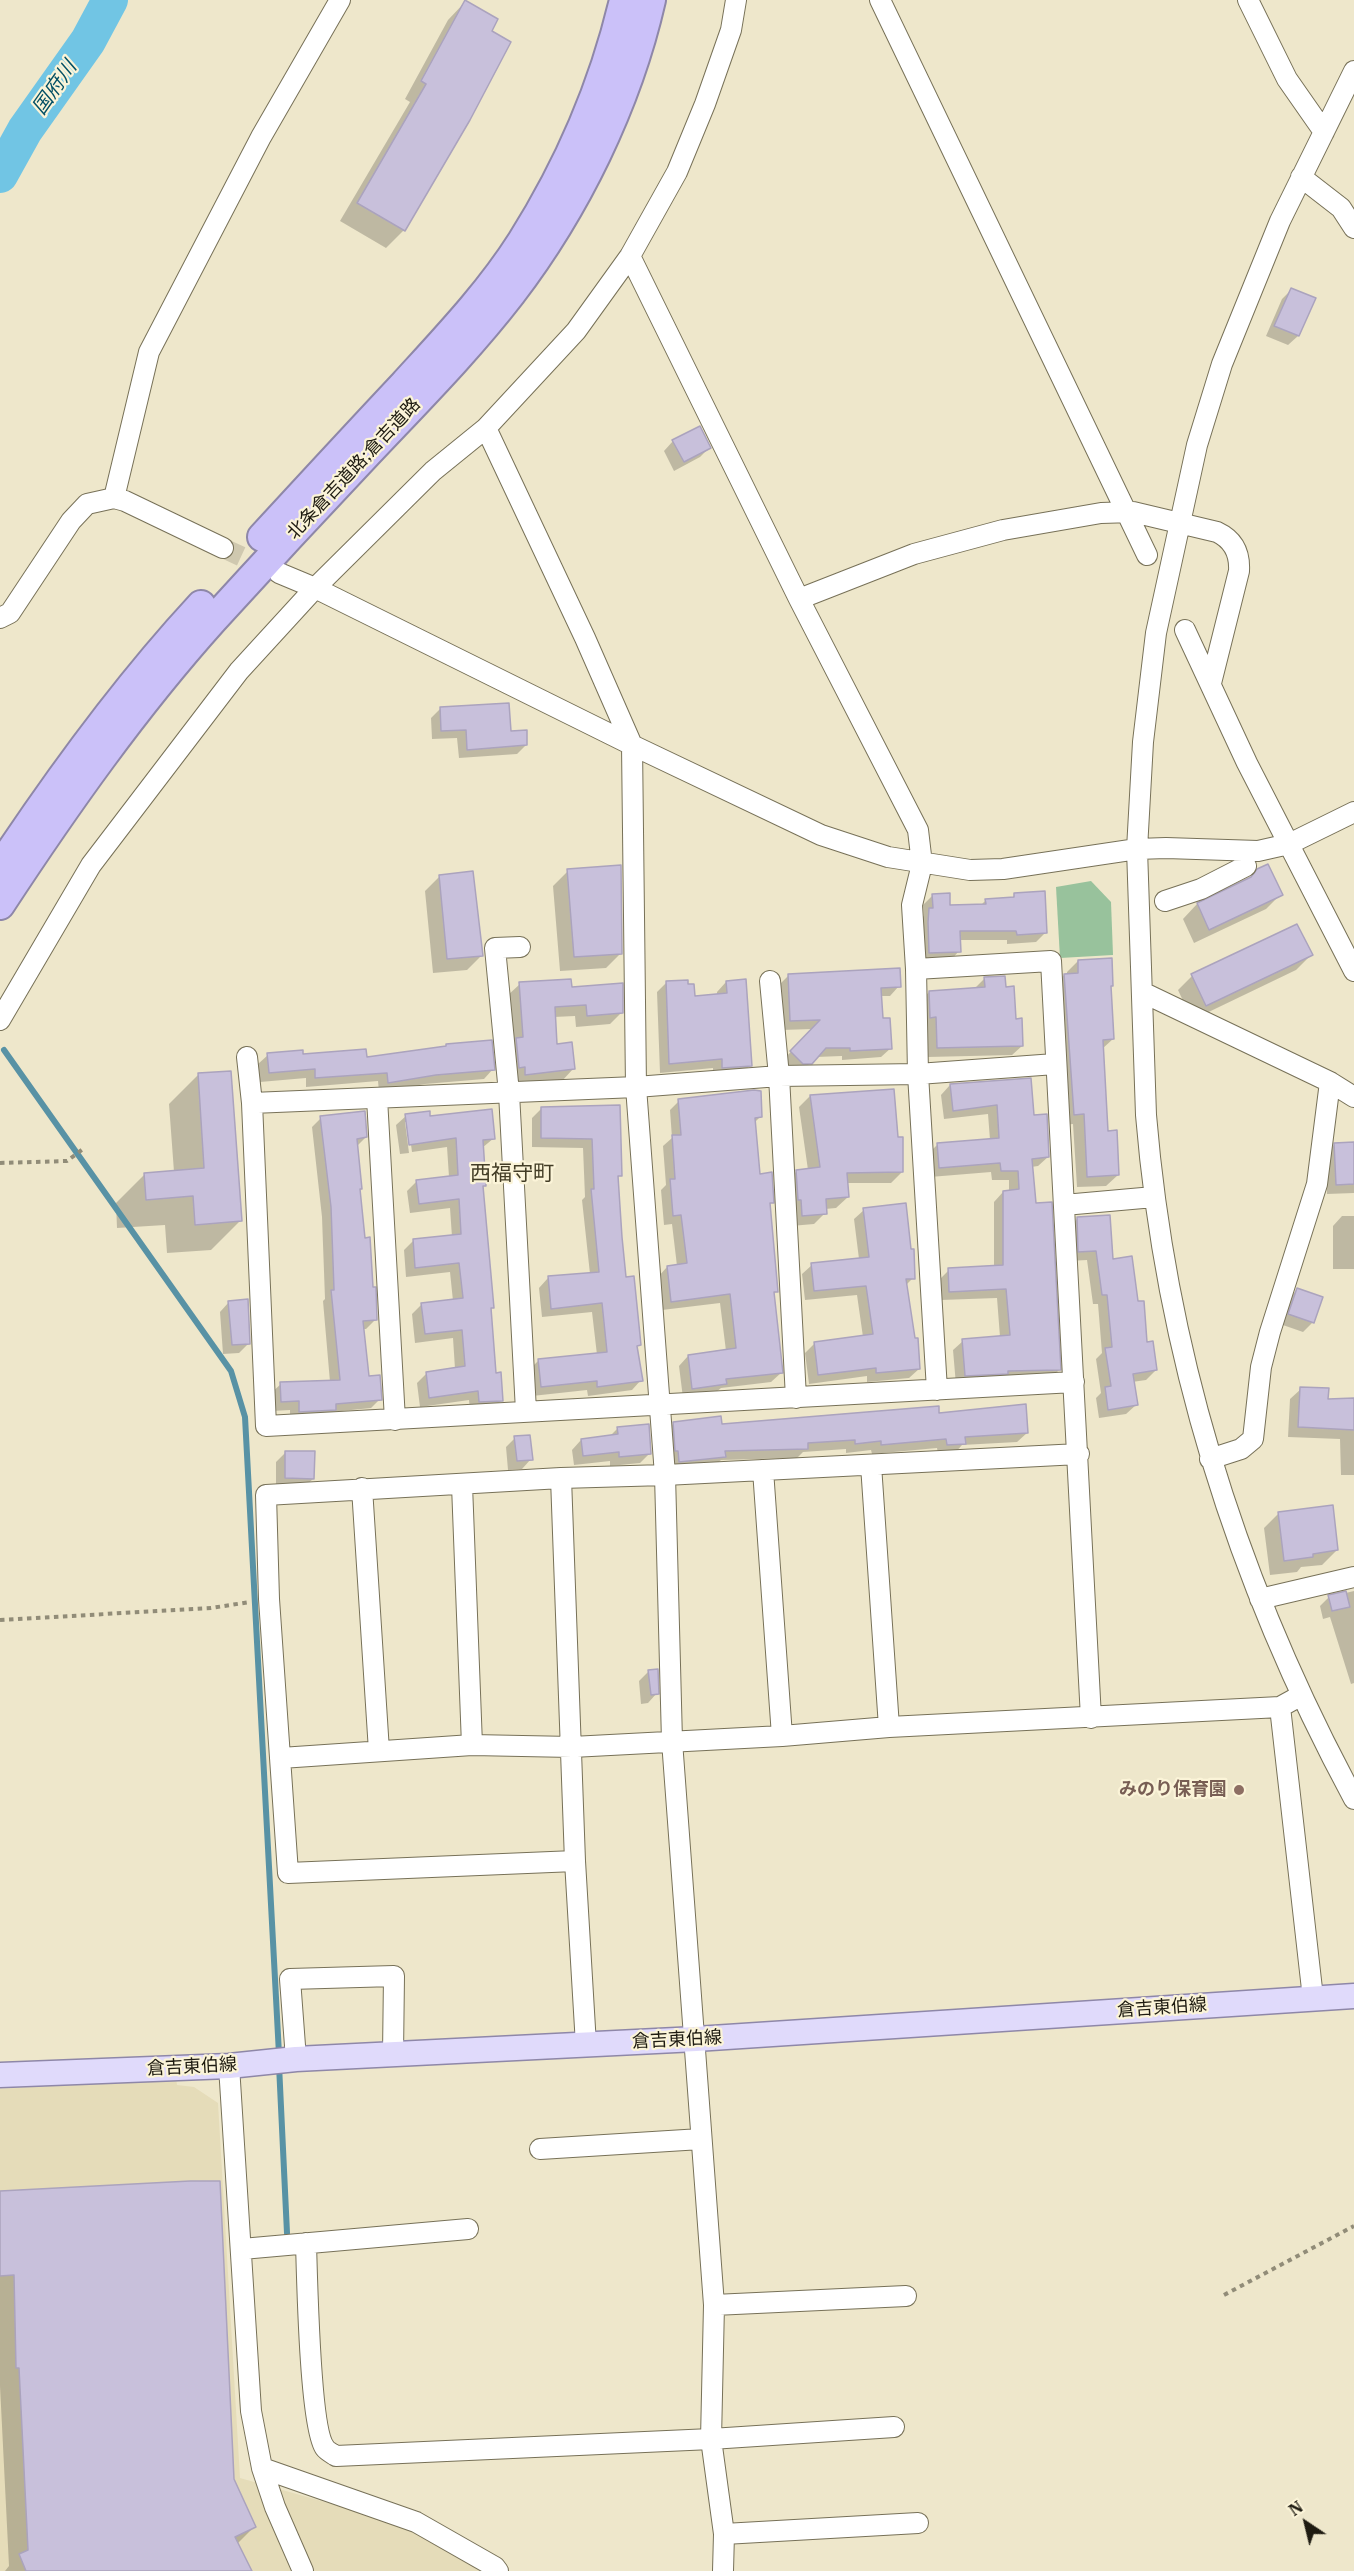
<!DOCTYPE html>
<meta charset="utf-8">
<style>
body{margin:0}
#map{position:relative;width:1354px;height:2571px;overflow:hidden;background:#eee7cb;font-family:"IBM Plex Serif",serif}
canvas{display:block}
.north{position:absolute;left:1276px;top:2493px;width:60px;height:60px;-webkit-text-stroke:4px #fbf4d8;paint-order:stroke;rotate:325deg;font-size:16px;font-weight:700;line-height:24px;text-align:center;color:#1e1b11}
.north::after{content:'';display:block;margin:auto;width:21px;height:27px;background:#1e1b11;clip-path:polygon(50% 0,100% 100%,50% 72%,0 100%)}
</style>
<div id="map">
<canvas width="1354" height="2571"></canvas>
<div class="north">N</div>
</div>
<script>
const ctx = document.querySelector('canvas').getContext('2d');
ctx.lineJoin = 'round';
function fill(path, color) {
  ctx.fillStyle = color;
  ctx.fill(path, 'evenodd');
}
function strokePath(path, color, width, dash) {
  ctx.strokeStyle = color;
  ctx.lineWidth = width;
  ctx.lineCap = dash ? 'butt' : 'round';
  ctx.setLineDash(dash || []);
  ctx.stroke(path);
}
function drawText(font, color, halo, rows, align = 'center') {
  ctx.font = font + ' "IBM Plex Serif","Noto Sans JP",serif';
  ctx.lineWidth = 4.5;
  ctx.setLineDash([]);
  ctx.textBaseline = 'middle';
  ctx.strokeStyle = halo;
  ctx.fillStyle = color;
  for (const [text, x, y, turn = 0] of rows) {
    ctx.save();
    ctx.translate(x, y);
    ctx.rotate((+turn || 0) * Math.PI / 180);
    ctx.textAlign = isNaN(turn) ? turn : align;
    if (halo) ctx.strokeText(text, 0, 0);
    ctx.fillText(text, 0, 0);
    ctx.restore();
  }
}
fill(new Path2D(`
 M176 2078 177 2085 194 2087 218 2103 240 2478 392 2521 494 2571H0V2089Z`), '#e5dcb9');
fill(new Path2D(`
 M1091 881 1111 902 1113 955 1060 958 1056 887Z`), '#98c29c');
fill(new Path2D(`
 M465 2 404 230 386 248 340 221 410 102 405 99 448 20Z
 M1291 290 1314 299 1298 336 1288 345 1266 336 1282 299Z
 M673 441 709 448 700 457 674 471 664 451Z
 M440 709 509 732 526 745 517 754 459 758 457 738 432 739 431 718Z
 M568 871 621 953 606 968 560 971 553 886Z
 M440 876 481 956 467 970 433 973 425 891Z
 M1249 880 1281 894 1266 909 1194 943 1183 919 1197 904Z
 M933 895 949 906H980L986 900 1011 899 1015 895 1046 932 1036 942 1007 944V940H959V951L950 961 920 962V919L924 916 923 905Z
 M1311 955 1296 970 1192 1020 1178 990 1192 976Z
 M1078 961 1109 987 1113 1039 1102 1049 1107 1132 1118 1175 1106 1186 1077 1187 1073 1124 1063 1125 1053 986 1064 975H1067V972Z
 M788 976 899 986 890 996H880L881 1020 891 1048 881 1057 842 1060V1056L816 1057 801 1072H794L782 1061 813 1029 781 1030 779 985Z
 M985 978 1004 988 1022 1046 1012 1055 928 1057 927 1026H921L920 1002 929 992 975 988Z
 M726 982 750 1065 741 1075 713 1077V1068L660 1073 657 992 666 983 694 997 717 996V992Z
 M520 984 570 989 622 1012 610 1024 576 1027 575 1016 554 1017 556 1046 573 1069 562 1081 514 1086 508 995Z
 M445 1048 493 1069 484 1079 425 1084 379 1092 378 1081 306 1087V1078L260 1082 258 1064 268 1055 365 1058Z
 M198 1075 240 1221 211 1250 167 1253 165 1225 117 1228 116 1203 145 1174 174 1172 169 1104Z
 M950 1085 1032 1117 1048 1157 1038 1166 1031 1167 1059 1370 1050 1379 956 1385 953 1350 963 1341 1000 1337 997 1298 941 1300 940 1279 949 1270 994 1267V1202L1003 1192 1009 1191V1180H992L991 1172 930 1177 928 1154 938 1144 990 1140 988 1114 944 1119 941 1095Z
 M810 1096 902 1172 891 1183H847L848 1197 836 1208 825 1209V1213L814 1224 791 1226 785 1182 797 1171 808 1170 799 1107Z
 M679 1101 761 1116 754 1123 758 1175 772 1202 768 1206 777 1291 772 1295 781 1373 771 1382 721 1388 715 1393 683 1398 679 1366 688 1356 726 1351 720 1303 662 1310 658 1277 667 1267 677 1266 672 1224 664 1225 661 1190 666 1185 663 1146 672 1138 670 1110Z
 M619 1107 620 1175 617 1179 624 1279 639 1345 636 1347 641 1380 632 1390 588 1396 587 1390 532 1396 529 1370 538 1361 597 1355 592 1312 542 1317 539 1288 548 1278 590 1274 582 1200 585 1197 583 1148 532 1147V1118L542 1108Z
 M406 1116 429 1117 494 1138 482 1148 484 1186 482 1188 492 1307 489 1310 494 1374 502 1400 492 1410 470 1411 469 1400 420 1407 417 1383 427 1373 455 1369 453 1338 415 1343 412 1314 422 1304 453 1301 450 1272 406 1277 404 1250 413 1241 452 1237 450 1208 410 1213 407 1191 417 1181 449 1177 447 1147 412 1152 408 1122H405L409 1153 400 1154 396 1125Z
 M321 1118 366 1137 357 1146 359 1190 376 1319 366 1329H363L368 1378 380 1399 371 1408 332 1412 325 1419 290 1421V1410L272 1411 271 1393 281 1384 330 1382 323 1301 325 1299 322 1217 312 1127Z
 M1354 1143V1193L1327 1194 1325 1154 1335 1144Z
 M864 1210 913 1278 905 1286 919 1369 909 1378 867 1382V1376L809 1384 805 1353 815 1343 863 1337 857 1295 805 1300 802 1274 812 1265 859 1259 854 1219Z
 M1342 1216H1354V1269H1333V1226Z
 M1077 1219 1112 1260 1136 1303 1145 1344 1156 1370 1146 1380 1132 1382 1136 1405 1126 1414 1099 1418 1096 1398 1101 1393 1096 1359 1102 1353 1098 1304H1093L1087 1260 1069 1261 1068 1228Z
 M1297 1290 1313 1322 1303 1332 1280 1324 1288 1299Z
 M229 1302 249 1343 239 1353 223 1354 220 1312Z
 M1301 1389 1326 1400 1354 1399V1475H1341L1340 1439 1288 1437 1290 1399Z
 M938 1415 1027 1433 1017 1442 962 1445 955 1453 938 1454 937 1448 872 1454 871 1450 846 1453V1449L803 1452 797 1458 721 1460 714 1466 670 1471 664 1433 674 1423 721 1426Z
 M618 1428 650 1453 640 1463 610 1466V1461L574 1465 572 1450 581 1440 609 1437Z
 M515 1438 531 1459 522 1469 508 1470 506 1447Z
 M286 1452 313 1479 303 1488H276V1462Z
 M1279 1513 1337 1550 1322 1565 1301 1567 1297 1572 1270 1575 1264 1528Z
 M1354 1591V1683L1351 1684 1330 1617 1323 1619 1320 1606 1329 1597Z
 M649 1671 657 1693 648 1703 641 1704 639 1681Z
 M0 2193 233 2480 254 2527 237 2544 251 2571H5L9 2566 0 2386Z`), '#0003');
strokePath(new Path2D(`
 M4 1050 231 1371 245 1417 279 2054
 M279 2065 287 2233`), '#5892a5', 6);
strokePath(new Path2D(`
 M0 175 25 130 88 41 110 0`), '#71c5e4', 36);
const building = new Path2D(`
 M465 0 498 19 492 31 511 42 470 120 405 231 357 203 426 84 421 81Z
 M1291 288 1316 298 1299 336 1274 326Z
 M700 426 711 448 684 462 672 440Z
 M509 703 511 731 527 730V745L467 750 466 730 441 731 440 707Z
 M1268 864 1283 895 1209 930 1197 903 1251 877 1257 869Z
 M621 865 622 954 574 957 567 869Z
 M473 871 483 956 447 959 439 875Z
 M1045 891 1047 933 1017 935 1016 931H960L961 952 929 953 928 922 929 908H933L932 894 950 893V905L986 904 985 899 1014 897V893Z
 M1297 924 1313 955 1206 1006 1191 974Z
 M1112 958 1113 986H1111L1114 1039 1103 1040 1108 1131 1117 1130 1119 1175 1087 1177 1084 1114 1074 1115 1064 974 1078 973V960Z
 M900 968 901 987 881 988 883 1018H890L892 1049 850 1051V1048H826L812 1064H803L790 1051 820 1020 790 1021 788 974Z
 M1005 976 1006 987 1014 986 1016 1019 1022 1018 1023 1046 937 1048 936 1017 930 1018 929 991 985 987 984 977Z
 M571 979 572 987 623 983V1013L587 1016 586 1005 555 1007 557 1044 572 1042 575 1069 525 1075V1067L519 1068 516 1038 523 1037 519 982Z
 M746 979 752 1066 722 1068V1059L669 1064 666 981 688 980V984H694L695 996 727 993 726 981Z
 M492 1040 495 1070 436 1075 388 1083 387 1073 315 1078V1069L269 1073 267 1053 303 1050V1054L366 1049 367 1057 446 1046V1044Z
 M231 1071 242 1221 195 1225 193 1196 146 1200 144 1173 204 1168 198 1073Z
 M1031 1078 1034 1115 1047 1114 1049 1157 1032 1159 1036 1203 1052 1202 1061 1370 1008 1371V1374L965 1376 962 1339 1010 1335 1006 1289 949 1292 948 1268 1003 1265V1191L1019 1189 1018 1171H1001L1000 1163 939 1168 937 1143 999 1138 997 1105 953 1111 950 1084Z
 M894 1089 898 1137H903V1172L847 1173 849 1197 826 1199 827 1214 802 1216 801 1200H798L796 1170 820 1167 810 1095Z
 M754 1090 761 1091 762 1117 755 1118 760 1174 772 1172 774 1203H770L778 1292H774L783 1373 726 1379 727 1384 692 1389 688 1355 736 1348 730 1294 671 1302 667 1266 687 1263 681 1215 673 1216 670 1179H675L672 1135H681L678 1099Z
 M620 1105 622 1176H618L622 1237 626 1277 634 1276 641 1345 637 1346 643 1381 597 1387V1381L541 1387 538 1359 607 1352 602 1303 551 1309 548 1276 599 1272 591 1189H594L592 1139 541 1138V1107Z
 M492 1109 495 1139 483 1140 486 1186H483L494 1308H491L496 1373 501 1372 503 1401 479 1402 478 1391 429 1398 426 1372 465 1366 462 1330 425 1334 421 1303 463 1298 459 1263 415 1268 413 1239 461 1234 459 1199 419 1204 416 1180 458 1175 456 1138 409 1145 405 1114 430 1111V1116Z
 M365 1111 367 1137 357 1139 362 1189H360L365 1238 370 1237 373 1287H376L377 1320 363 1321 369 1376 380 1375 382 1400 336 1404V1410L299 1412V1401L281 1402 280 1382 340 1380 331 1290H334L331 1207 320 1116Z
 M1354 1142V1184L1336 1185 1334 1143Z
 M906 1203 911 1249H914L915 1279H906L915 1338H918L920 1369 876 1373V1368L818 1375 814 1342 873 1334 866 1286 814 1291 811 1263 869 1257 863 1208Z
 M1110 1215 1113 1259 1132 1256 1138 1301H1144L1147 1342 1153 1341 1157 1370 1133 1374 1138 1405 1108 1410 1105 1387 1111 1386 1105 1348 1112 1347 1107 1295H1102L1096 1251 1078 1252 1077 1217Z
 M1297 1288 1323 1297 1314 1323 1288 1314Z
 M248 1299 250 1344 232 1345 228 1301Z
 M1300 1387 1329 1388 1328 1399 1354 1398V1430L1298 1427Z
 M1026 1404 1028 1433 965 1437 966 1444 947 1445 946 1439 881 1445V1441L855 1444V1440L808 1443V1449L725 1451 726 1457 679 1462 678 1451H675L673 1422 721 1416 722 1424 939 1406V1413Z
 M649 1424 651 1454 619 1457V1452L583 1456 581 1439 618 1434 617 1427Z
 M530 1435 533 1460 517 1461 514 1436Z
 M285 1451H315L314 1479 285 1478Z
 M1333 1505 1338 1550 1313 1554V1557L1284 1561 1278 1512Z
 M1346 1591 1350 1607 1332 1611 1328 1595Z
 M658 1669 659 1694 651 1695 648 1670Z
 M190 2181H220L234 2479 256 2527 235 2537 252 2571H26L19 2554 28 2550 19 2368H16L14 2275 0 2276V2191Z`);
fill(building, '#c8c0db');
strokePath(building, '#aba3bd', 1.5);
strokePath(new Path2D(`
 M223 548 273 571`), '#cfc8af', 20, [20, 10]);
const minor = new Path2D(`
 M880 0 1147 555
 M1248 0 1287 79 1324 132
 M1354 71 1280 221 1222 364 1197 445 1156 633 1143 742 1137 849 1146 1115C1166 1357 1239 1586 1354 1799
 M1301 177 1341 208 1354 228
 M630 256 799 599 918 830 922 864 912 905 916 969 918 1074 937 1390
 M486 428 585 638 632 745 636 1087 665 1475 672 1741 714 2305 711 2439 724 2534 723 2571
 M114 498 149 352 261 137 340 0
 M279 573 315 588 632 745 821 835 888 857 970 870 1003 869 1137 849 1166 848 1258 851 1289 844 1354 812
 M799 599 914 554 1003 530 1101 513 1133 512 1217 532C1234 540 1240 554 1239 571L1211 683
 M0 618 10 613 71 521 87 504 114 498 125 501 223 548
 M1185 630 1247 763 1354 971
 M1165 901 1201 889 1246 866
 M520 947 495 948 509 1093 526 1411
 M916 969 1051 961 1091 1718
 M770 981 779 1076 796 1398
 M1142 992 1330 1082 1354 1097
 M0 1020 91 865 239 671 315 588 433 471 486 428 576 331 630 256 677 172 705 104 731 30 736 0
 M247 1057 252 1103 266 1426 1074 1382
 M377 1098 395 1420
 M252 1103 636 1087 779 1076 918 1074 1055 1064
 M1064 1205 1154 1197
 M1210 1459 1241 1449 1253 1439 1261 1367 1270 1332 1317 1184 1330 1082
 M871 1465 889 1727
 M763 1470 782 1736
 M561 1478 575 1861 586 2045
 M462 1485 472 1745
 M362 1488 379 1751
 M1260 1599 1354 1577
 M1280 1707 1313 1998
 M281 1758 472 1745 572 1747 782 1736 889 1727 1280 1707 1300 1696
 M575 1861 288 1873 269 1599 266 1495 561 1478 665 1475 1079 1454
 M296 2059 290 1979 394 1976 393 2054
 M229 2066 251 2411 262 2468 275 2507 303 2571
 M540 2149 701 2139
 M306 2243C307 2276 310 2429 325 2448 327 2451 333 2454 336 2456L711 2439 894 2427
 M242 2249 468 2229
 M714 2305 906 2296
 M262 2468 416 2522 495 2567 498 2571
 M724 2534 918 2523`);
const major = new Path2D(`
 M0 2075 229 2066 296 2059 696 2039 1354 1996`);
const highway = new Path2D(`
 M262 537C309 486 356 435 404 384 445 339 489 293 522 241 568 168 604 85 624 0
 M0 867C61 775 126 686 201 605
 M0 905C65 806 134 708 213 620 264 564 315 509 367 454 416 402 467 351 511 294 576 209 627 105 651 0`);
strokePath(minor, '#777158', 22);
strokePath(major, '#8e87a8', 27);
strokePath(highway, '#8e87a8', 32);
strokePath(new Path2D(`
 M0 1163 67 1161 83 1149
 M0 1620 211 1608 250 1602
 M1224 2295 1354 2226`), '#918c78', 4, [4.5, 4.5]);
strokePath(minor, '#fff', 20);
strokePath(major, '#e0dafb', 24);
strokePath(highway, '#cbc1f9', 28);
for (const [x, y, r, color] of [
 [1239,1790,6,"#8d6e63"]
]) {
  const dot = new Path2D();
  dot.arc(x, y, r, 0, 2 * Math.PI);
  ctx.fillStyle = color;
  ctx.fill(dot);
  strokePath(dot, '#fbf4d8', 2);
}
drawText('18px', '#1e1b11', '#fbf4d8', [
 ["北条倉吉道路;倉吉道路",354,469,-47],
 ["倉吉東伯線",1162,2008,-4],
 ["倉吉東伯線",677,2040,-3],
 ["倉吉東伯線",192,2067,-3]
]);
drawText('bold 18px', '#785e54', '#fbf4d8', [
 ["みのり保育園",1227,1790]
], 'right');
drawText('italic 20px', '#045065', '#fbf4d8', [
 ["国府川",55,88,-55]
]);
drawText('21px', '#433d26', '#fbf4d8', [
 ["西福守町",512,1174]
]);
</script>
